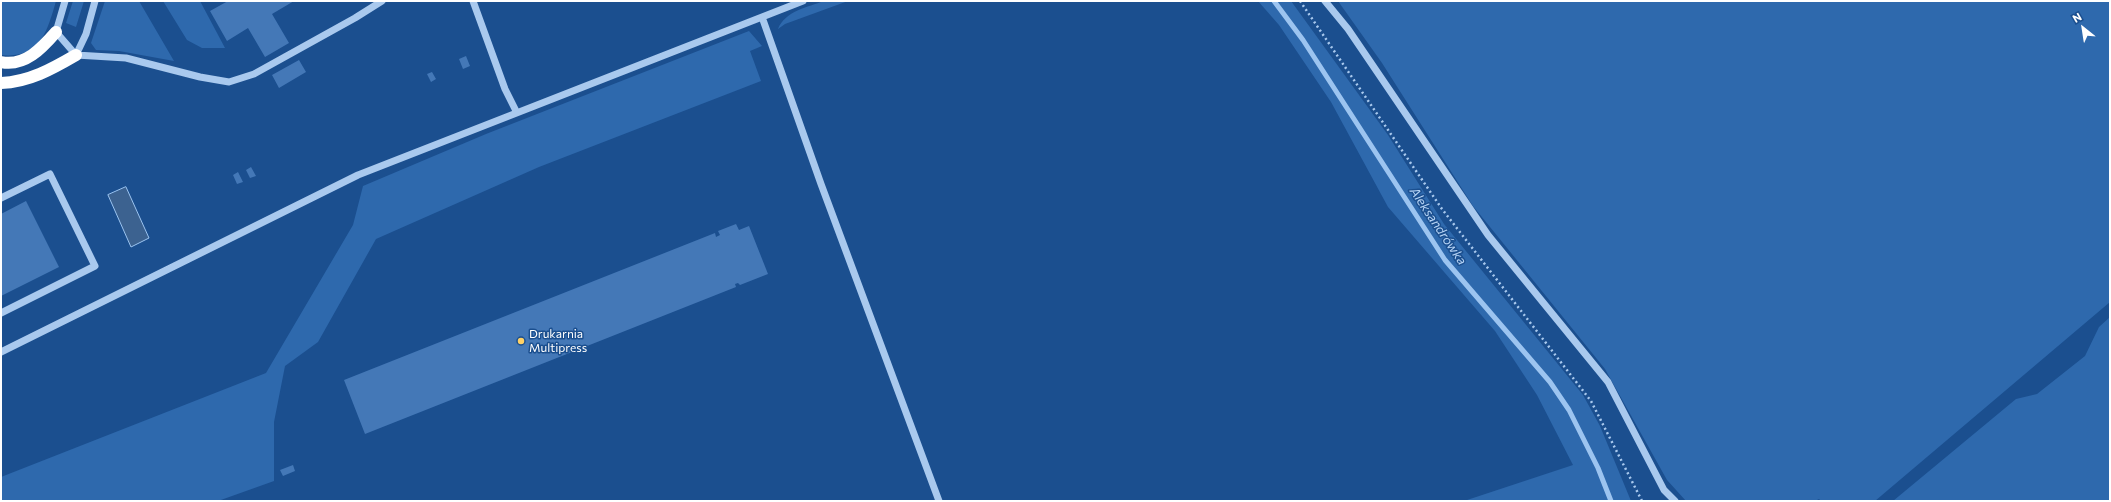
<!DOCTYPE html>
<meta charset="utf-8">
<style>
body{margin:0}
#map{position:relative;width:2111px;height:502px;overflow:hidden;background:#1b4f8f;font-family:Commissioner,sans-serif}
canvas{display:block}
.frame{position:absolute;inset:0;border:2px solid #fff;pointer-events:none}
.north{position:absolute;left:2063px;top:8px;width:40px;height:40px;-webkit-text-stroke:3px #1b4f8f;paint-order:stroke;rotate:330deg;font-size:11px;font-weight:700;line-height:16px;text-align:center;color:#fff}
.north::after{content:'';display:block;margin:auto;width:14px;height:18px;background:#fff;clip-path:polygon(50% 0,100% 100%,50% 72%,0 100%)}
</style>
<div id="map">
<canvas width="2111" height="502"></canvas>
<div class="frame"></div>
<div class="north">N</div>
</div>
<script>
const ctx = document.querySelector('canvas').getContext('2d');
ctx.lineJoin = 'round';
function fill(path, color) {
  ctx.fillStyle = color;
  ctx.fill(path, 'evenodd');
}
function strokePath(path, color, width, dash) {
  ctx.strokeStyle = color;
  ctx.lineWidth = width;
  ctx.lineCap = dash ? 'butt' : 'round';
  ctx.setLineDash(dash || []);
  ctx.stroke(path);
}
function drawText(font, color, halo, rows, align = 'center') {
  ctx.font = font + ' Commissioner,sans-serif';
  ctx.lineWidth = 3;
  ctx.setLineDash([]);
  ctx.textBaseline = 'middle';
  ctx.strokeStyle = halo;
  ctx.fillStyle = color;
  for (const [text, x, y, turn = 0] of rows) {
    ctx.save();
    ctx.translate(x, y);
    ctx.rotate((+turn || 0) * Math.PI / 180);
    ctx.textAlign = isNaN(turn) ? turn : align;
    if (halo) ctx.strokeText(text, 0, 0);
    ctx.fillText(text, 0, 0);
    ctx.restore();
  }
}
fill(new Path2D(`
 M1 1H56C47 32 40 59 1 55Z
 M73 1H84L76 27 66 23Z
 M105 1H139L174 61 119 51 96 50 91 43Z
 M163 1H200L225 48H202L187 40Z
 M824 1H848L785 24 778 29C785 11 808 7 824 1Z
 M1258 1H1291L1388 135 1444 224 1583 395 1600 426 1631 501H1464L1573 465 1537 395 1495 331 1388 207 1331 102 1279 25Z
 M1338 1H2110V302L1875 501H1821L1819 499 1815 501H1686L1667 480 1605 369 1473 206 1382 63Z
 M749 31 762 46 750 51 761 81 539 167 376 239 318 342 285 366 274 422V481L218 501H1V477L266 373 353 225 363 186 486 134Z
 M2110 317V501H1893L2016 399 2037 394 2085 356 2099 327Z`), '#2e69ad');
const water = new Path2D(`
 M126 187 149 238 131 247 108 195Z`);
fill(water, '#3c6290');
strokePath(water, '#9cc4f0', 1);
strokePath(new Path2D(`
 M1274 1 1303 40 1445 260 1550 382 1569 410 1598 468 1611 501`), '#9cc4f0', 5);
fill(new Path2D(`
 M228 1H294L272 14 289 43 265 57 248 28 227 41 210 11Z
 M466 56 470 66 463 69 459 59Z
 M299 60 306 72 279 88 272 75Z
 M432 72 436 79 431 82 427 74Z
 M251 167 256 176 250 178 246 170Z
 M238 172 243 182 237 184 233 175Z
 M26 201 59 267 1 296V214Z
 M736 224 739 230 749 226 768 274 740 285 738 283 735 284 736 287 365 434 344 380 715 233 716 237 720 235 718 231Z
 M293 465 295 471 283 476 280 470Z`), '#4478b7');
strokePath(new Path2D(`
 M1300 1 1442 209 1591 401 1642 501`), '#a9c9ee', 2.5, [2, 3]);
strokePath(new Path2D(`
 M65 1 56 32 76 55 126 58 200 77 229 82 254 74 355 18 382 1
 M473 1 505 89 516 111
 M1325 1 1348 29 1488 235 1608 382 1664 490 1675 501
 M762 17 821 184 939 501
 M76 55 86 34 95 1
 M1 198 50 174 95 266 1 313
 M1 352 358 175 803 1`), '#a9c9ee', 7);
strokePath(new Path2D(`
 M1 62C25 67 42 48 56 32
 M1 83C29 82 52 69 76 55`), '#fff', 12);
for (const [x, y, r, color] of [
 [521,341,4,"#ffd166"]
]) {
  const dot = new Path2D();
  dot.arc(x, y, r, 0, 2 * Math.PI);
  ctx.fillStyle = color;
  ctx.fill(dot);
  strokePath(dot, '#1b4f8f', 1.5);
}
drawText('12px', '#fff', '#1b4f8f', [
 ["Drukarnia",529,334],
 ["Multipress",529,348]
], 'left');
drawText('italic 13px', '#b5d3f5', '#1b4f8f', [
 ["Aleksandrówka",1438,226,56]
]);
</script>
